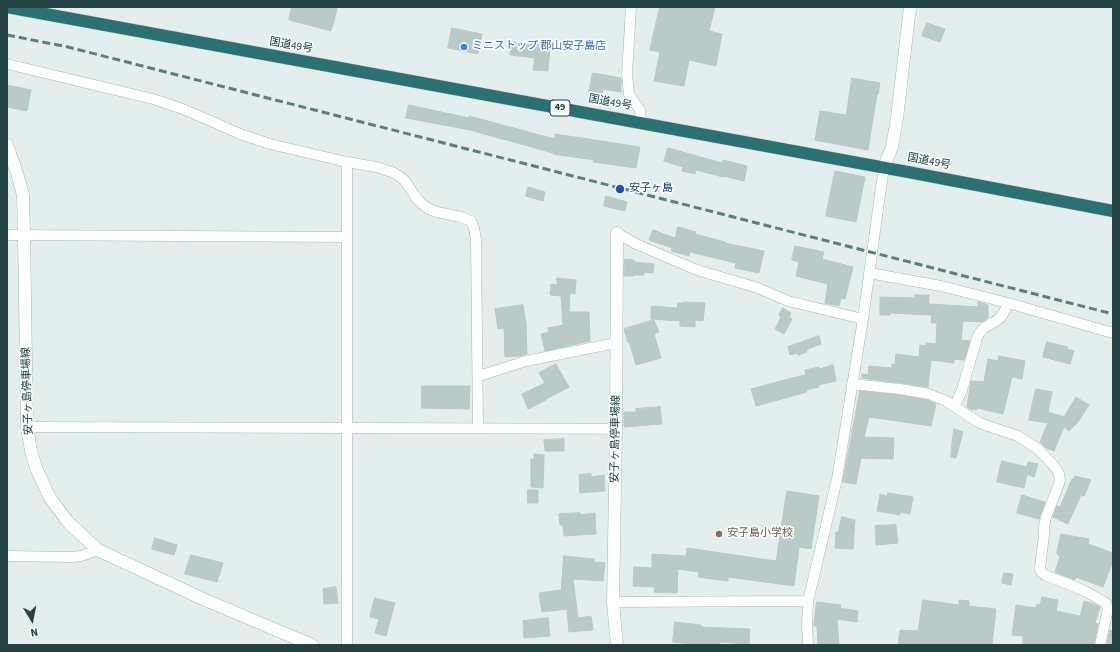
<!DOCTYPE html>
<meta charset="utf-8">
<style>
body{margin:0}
#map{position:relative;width:1120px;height:652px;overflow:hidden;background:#e4efed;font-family:"Source Sans 3",sans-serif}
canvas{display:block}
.frame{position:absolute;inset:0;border:8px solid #224342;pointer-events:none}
.north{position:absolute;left:12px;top:600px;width:40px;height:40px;-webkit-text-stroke:3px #f6fbf9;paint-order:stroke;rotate:170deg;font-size:11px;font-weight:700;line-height:16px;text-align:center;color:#224342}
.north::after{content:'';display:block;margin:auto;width:14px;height:18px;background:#224342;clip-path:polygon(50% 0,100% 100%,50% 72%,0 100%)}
</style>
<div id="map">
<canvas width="1120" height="652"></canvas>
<div class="frame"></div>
<div class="north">N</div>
</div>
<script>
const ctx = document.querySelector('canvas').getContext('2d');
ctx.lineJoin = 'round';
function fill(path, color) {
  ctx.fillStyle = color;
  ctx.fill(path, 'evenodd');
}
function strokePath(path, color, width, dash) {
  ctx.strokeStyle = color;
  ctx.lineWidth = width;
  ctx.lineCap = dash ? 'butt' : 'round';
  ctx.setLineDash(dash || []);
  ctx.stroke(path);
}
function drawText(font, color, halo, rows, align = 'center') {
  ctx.font = font + ' "Source Sans 3","Noto Sans JP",sans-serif';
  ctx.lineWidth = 3.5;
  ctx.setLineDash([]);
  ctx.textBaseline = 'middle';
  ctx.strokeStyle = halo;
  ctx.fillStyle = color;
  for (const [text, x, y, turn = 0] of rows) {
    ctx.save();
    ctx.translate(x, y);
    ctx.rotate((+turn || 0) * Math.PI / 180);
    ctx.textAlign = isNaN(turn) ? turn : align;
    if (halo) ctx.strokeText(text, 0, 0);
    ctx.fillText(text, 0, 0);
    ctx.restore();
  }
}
const building = new Path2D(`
 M292 7H329L337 9 331 31 289 20Z
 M660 7H715L709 31 722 34 716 66 689 60 684 86 654 81 660 52 650 50Z
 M927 23 945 29 940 42 922 36Z
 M452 28 482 34 478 54 448 48Z
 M512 42 550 46 548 71 533 70 535 58 510 55Z
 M593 73 621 78V92L603 89 602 95 589 92Z
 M852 78 880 83 878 94H877L868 150 815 140 820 111 846 115Z
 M7 85 31 90 27 111 7 107Z
 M409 105 469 118V116L555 139V134L640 147 636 168 593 162 594 160 553 154V153L470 130 406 118Z
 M668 148 708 159 722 163 723 160 747 166 744 181 723 176V177L696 170 695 174 682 171 683 167 664 161Z
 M835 171 865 177 856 222 826 216Z
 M528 187 545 192 543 201 526 196Z
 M606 196 627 202 625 211 604 206Z
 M678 227 696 232 695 234 725 242V243L764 251 759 273 735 268 736 263 690 252 689 256 671 251 672 248 649 240 653 230 675 238Z
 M795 246 824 252 822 259 853 267 845 299 841 298 839 306 825 303 828 284 796 276 799 262 792 260Z
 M625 259 634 260V262L654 264 653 273 644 272V275H634V276H624Z
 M557 278 576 280 575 294 570 293 569 312H589L590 341 545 351 541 334 549 332 548 328 563 325 561 296 550 295 551 284 557 285Z
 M915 295H929V304L978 307V302L988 305V318L982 322 963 321 961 340 970 341 964 360 954 359V363L931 360 928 387 901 383 862 378V374L868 375 869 366 892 368V364L895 365 896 354 919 357 920 345 926 346V343L936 344 937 323H931L932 315 890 313V315H880V297L915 298Z
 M684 302 705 303 703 321 695 320V327L680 326V321L651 319V306L677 308 678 303H684Z
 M523 305 526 324 527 354 519 356 505 357 504 328 498 329 495 309Z
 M783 308 791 313 789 317 792 319 784 334 775 329 781 317 779 315Z
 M654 320 659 332 654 334 661 358 636 365 629 342 628 343 624 329Z
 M819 336 821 344 806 350 807 352 798 355 797 353 790 355 788 347Z
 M1047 342 1068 347 1067 349 1074 351 1070 364 1043 357Z
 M999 356 1025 361 1022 379 1012 377 1003 414 977 408V410L970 409 967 407 971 381 984 382 988 359 998 361Z
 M556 364 569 387 546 399V400L528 409 522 394 545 383 539 373Z
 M833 365 836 381 818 385 819 387 806 390 807 392 756 406 751 389 792 378 806 375 805 370 819 367V369Z
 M422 386H470L469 409 422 408Z
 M1036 389 1052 392 1048 412 1064 417 1076 397 1089 405 1078 422 1069 431 1064 427 1054 451 1046 448 1040 442 1048 423 1029 420Z
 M860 391 899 395 927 400 936 404 931 426 869 417 864 437 894 438 893 459 861 458 856 484 843 482Z
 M660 407 662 424 624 427V412H636V409Z
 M954 429 963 432 956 458 951 457Z
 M564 439V451H545L544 440Z
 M534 454 544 455 543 488 531 487V459H534Z
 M1002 461 1027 467 1028 462 1038 464 1034 477 1027 474 1024 488 997 482Z
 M591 474V477L604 475 605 491 580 493 579 475Z
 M1075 476 1091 480 1084 496 1081 495 1068 524 1053 517 1057 506 1060 507 1072 479H1074Z
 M528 490H538V503H528Z
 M787 491 819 496 811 549 799 547 794 586 728 577V581L698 577 699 572 678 569 677 593 654 592 655 587 633 586 634 567 652 568V554L686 556 687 548 776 561Z
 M888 493 913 497 910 514 900 512V515L877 511 880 494 887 496Z
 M1022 495 1045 502 1039 519 1017 513Z
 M580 513V515L595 513 596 534 564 536 563 525H560L559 514Z
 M842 517 855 520 853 549 835 548 836 532H838Z
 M896 525 898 543 876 545 875 526Z
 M1061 534 1089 539 1088 544 1113 553V561L1103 587 1076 577 1075 580 1055 572 1060 557 1057 554Z
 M155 538 177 545 174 555 152 549Z
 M191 555 223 563 217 582 185 574Z
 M564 556 594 559V562L605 563 603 581 573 579 578 618 591 616 593 630 569 632 567 609 542 612 539 593 561 590Z
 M1004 573 1013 574 1011 585 1002 583Z
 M336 587 338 603 324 604 323 589Z
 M1042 597 1058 600 1056 611 1080 616 1084 601 1094 604 1100 607 1095 623 1098 624 1094 645H1023V636L1012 635 1016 605 1036 608 1037 604 1040 605Z
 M375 598 395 603 386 636 375 633 379 619 370 617Z
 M923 600 959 605V600L969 601V606L996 609 992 645H898L900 630 918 631Z
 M817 602 841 605 840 608 858 611 857 622 837 619 839 645H818L817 626H814Z
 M548 618 550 636 524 638 523 621Z
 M675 622 701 625V627L750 629 749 644 720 642 719 644H702V645H690V644L673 642Z
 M1110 630 1113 631V645H1107Z`);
fill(building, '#b9cac7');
strokePath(building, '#b6c9c6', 1);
const street = new Path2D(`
 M631 7 627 74 629 94 632 99 640 110 641 122
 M7 64 153 99 180 108 211 121 240 134 270 144 347 162 376 167 392 172 399 176 405 181 417 199 422 204 429 209 437 212 461 217 471 221 474 228 476 240 478 428
 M347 162V645
 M617 233 636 244 697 270 758 288 788 301 863 319
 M7 235 347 237
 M869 273 941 286 1008 303 1113 333
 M478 375H482L526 361 616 343
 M852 384 900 389 929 394 946 401 978 422 985 425 1018 436 1038 449 1055 467 1059 474 1060 480 1059 484 1046 517 1044 527V535L1040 568 1041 572 1045 575 1085 591 1106 603 1108 609 1100 645
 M955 406 962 390 977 338C983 324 992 326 1001 317 1004 314 1006 307 1008 303
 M27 427C224 428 420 427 616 429
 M7 556 71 557 81 556 98 550
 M613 602 808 601
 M808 645 807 625 808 601 837 479 863 319 879 202 884 167`);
const secondary = new Path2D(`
 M7 145 17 173 23 195 24 235 27 427 31 451 36 468 50 498 68 522 98 550 203 599 312 645
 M884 167 892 147 897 118 910 7
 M617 233 616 429 613 602 617 645`);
const highway = new Path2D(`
 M7 7C376 75 745 140 1113 211`);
strokePath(street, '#a6b8b6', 11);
strokePath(secondary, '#a2bcb9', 13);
strokePath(highway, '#c1caca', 13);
strokePath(street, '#fff', 10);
strokePath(secondary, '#fff', 12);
strokePath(highway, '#2b7072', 12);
strokePath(new Path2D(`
 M7 35 68 47 1113 314`), '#5d7e7d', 3, [8, 4]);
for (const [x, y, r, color] of [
 [464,47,4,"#3f7fe0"],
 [620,189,5,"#1a4fb4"],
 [719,534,4,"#8d6e63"]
]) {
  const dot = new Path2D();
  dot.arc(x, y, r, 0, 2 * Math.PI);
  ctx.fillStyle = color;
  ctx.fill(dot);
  strokePath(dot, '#f6fbf9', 1.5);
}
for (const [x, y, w] of [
 [560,108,20]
]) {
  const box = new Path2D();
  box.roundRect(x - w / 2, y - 8, w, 16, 3);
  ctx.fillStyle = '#f6fbf9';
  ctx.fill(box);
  strokePath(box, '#224342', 1);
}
drawText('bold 10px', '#224342', null, [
 ["49",560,108]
]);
drawText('11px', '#224342', '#f6fbf9', [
 ["国道49号",291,46,10],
 ["国道49号",610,103,10],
 ["国道49号",929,162,11],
 ["安子ヶ島停車場線",28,391,-92],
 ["安子ヶ島停車場線",616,439,-89]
]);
drawText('11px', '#366cbe', '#f6fbf9', [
 ["ミニストップ 郡山安子島店",472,47]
], 'left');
drawText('11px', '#164399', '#f6fbf9', [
 ["安子ヶ島",629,189]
], 'left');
drawText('11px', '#785e54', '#f6fbf9', [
 ["安子島小学校",727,534]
], 'left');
</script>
